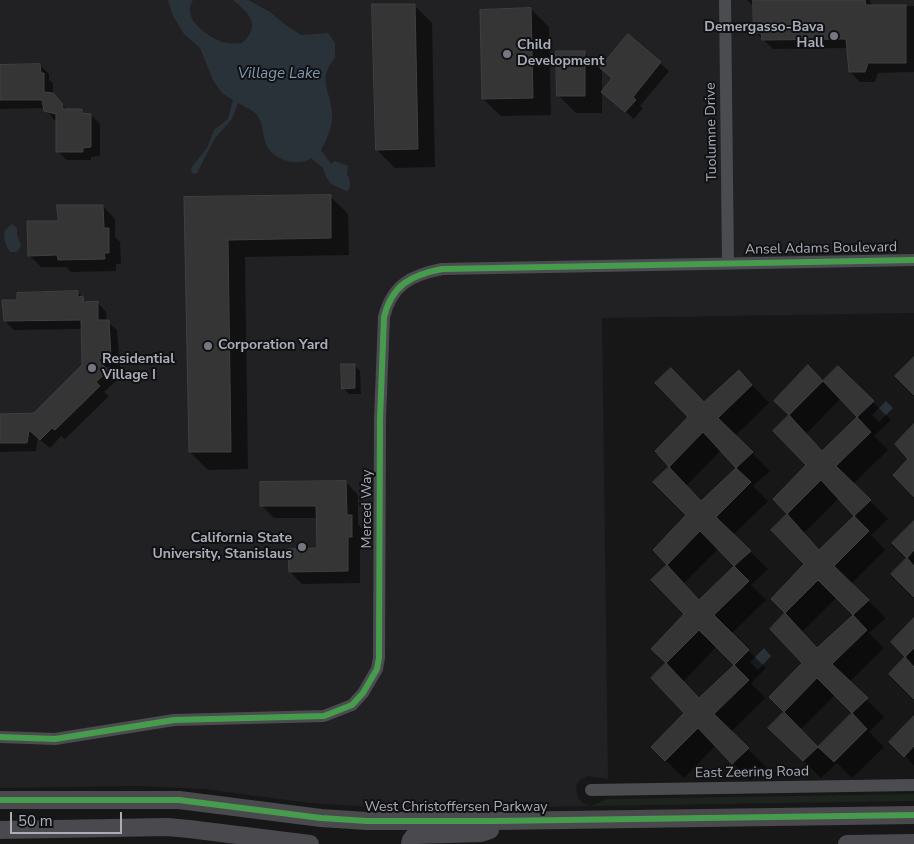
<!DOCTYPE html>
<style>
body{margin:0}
#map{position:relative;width:914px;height:844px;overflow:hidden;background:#171717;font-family:"Nunito Sans",sans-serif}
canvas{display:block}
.scale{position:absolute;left:10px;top:812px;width:112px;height:22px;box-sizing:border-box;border:2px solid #a8adb8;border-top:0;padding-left:6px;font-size:15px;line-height:18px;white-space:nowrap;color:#a8adb8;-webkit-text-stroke:4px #111113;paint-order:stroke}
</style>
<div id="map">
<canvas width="914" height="844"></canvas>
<div class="scale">50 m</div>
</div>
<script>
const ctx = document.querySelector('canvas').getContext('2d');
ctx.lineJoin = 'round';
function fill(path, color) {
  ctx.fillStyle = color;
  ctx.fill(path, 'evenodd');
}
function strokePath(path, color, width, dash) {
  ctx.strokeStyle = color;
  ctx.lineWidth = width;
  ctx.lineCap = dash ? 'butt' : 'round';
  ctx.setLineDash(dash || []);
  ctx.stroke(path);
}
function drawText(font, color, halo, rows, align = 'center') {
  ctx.font = font + ' "Nunito Sans",sans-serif';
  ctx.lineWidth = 4;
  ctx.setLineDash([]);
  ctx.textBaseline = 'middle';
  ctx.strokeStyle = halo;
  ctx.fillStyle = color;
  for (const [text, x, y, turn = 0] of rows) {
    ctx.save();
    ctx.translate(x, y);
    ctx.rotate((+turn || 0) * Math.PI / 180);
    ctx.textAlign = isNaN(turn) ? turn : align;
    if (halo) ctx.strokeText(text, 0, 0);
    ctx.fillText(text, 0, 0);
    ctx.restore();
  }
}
fill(new Path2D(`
 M0 0H914V313L602 318 608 779 588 776 581 779 577 784 576 790 578 798 584 804 591 806 407 809 309 803 205 789 136 786 0 788Z`), '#212123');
fill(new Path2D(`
 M914 794V801H910L591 806 607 799Z`), '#1d241e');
fill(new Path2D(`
 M168 0H193C181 19 207 36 222 42 229 44 236 43 242 43 262 25 249 13 233 0H248L270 12 287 26 301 35 328 33 335 43V58C317 79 330 88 332 113 333 126 327 139 321 150L331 164 335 161 348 166 347 175C351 180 350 184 349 190L346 191 331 184 326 177 323 168 311 158C298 167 275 161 267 146 262 136 264 121 255 113 251 109 243 106 238 103L232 119 215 138 197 173 195 174 192 173 191 168 207 148 214 130 228 119 233 100 222 93 213 80 200 48 184 34 173 16Z
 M12 224 17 228V235L21 245 17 252H10C5 245 3 238 5 230Z
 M886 401 893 408 879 422 872 415Z
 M764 648 771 656 758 670 750 662Z`), '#2a3239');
fill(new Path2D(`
 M747 0H870L872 6H914V72L878 73 875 82H860L850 72 848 48 773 49 755 32V8Z
 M414 5 432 23 435 167 395 168 377 150Z
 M531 9 549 27 551 115 501 116 483 99Z
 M629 36 669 71 640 106 643 108 634 119 602 92 613 79Z
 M584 52 601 69 602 68V113H576L558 95Z
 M40 65 49 74V80L53 83V95L68 111H82L86 115H91L100 124V156L91 157V160H67L57 151V121L54 120 45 108 0 109V66Z
 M330 196 348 214 349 255 245 257 248 469 208 470 190 452 186 198Z
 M103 206 115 219V237L120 242 121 264H116V271L71 272 66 267H41L29 255 59 222Z
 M78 292 87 303 97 302 106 312 107 321 117 330 120 367H105L116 381 104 392 109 396 65 439 61 436 50 448 38 438 36 451 0 452V416L35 414 84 366 82 329 14 330 5 321 18 301Z
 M354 365 360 371 361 394H349L343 388Z
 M808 367 823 382 838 368 891 420 874 436 888 450 853 484 888 519 871 535 885 550 851 584 886 618 869 633 884 648 849 682 884 717 869 732 884 747 852 778 837 763 821 778 770 728 785 712 771 697 804 663 771 629 787 613 772 599 805 564 773 530 789 514 775 499 808 465 775 431 790 416 776 401ZM841 398 859 417 822 452 806 434ZM839 498 856 517 820 551 804 533ZM837 597 854 615 818 649 802 632ZM835 695 854 713 818 748 800 730Z
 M739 371 769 403 735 436 770 471 753 486 768 501 733 535 768 569 751 585 766 600 731 634 766 668 751 683 765 698 731 732 766 767 750 781 716 745 684 778 652 747 686 713 653 678 668 664 652 649 686 614 653 580 669 565 654 550 688 515 655 482 671 467 657 451 704 404ZM721 450 738 468 702 502 686 486ZM719 548 736 566 700 601 684 583ZM717 646 736 665 700 699 683 682Z
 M346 482 358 495V524L363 529 364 549H360V583L302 584 290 572 318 550 317 518H274L262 506Z
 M914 522V595L893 574 909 558 894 543Z
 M914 620V698L891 674 907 657 893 642Z
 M914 718V765L891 742Z`), '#0007');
const building = new Path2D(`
 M753 0H865L866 5H906V63H868L865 72H849L846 39 762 40 761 33H754Z
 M372 4H415L418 149 376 150Z
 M531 8 533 98 482 99 480 10Z
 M628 34 661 62 633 97 636 100 625 112 601 92 612 78 600 68Z
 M556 51H585V96H557Z
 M40 64 41 73H44V92L53 93 62 103 63 109H82V113L91 114V147L83 148V152H56V114L44 111 42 100H0V65Z
 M331 195V238L228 240 231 452H189L184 197Z
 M57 205H103L104 228H109V253H104L105 259 58 260 57 255 28 256 27 221H58Z
 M78 291V297L83 296 84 302 98 301V320H109L111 358 98 359 108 371 96 382 100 386 55 430 52 428 40 440 29 430 27 443H0V414L34 413 82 365 81 320 4 321 2 300H17V293Z
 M914 357V395L895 376Z
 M341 364H355V388L342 389Z
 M808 365 823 381 789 415 774 401Z
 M838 366 874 401 857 417 823 381Z
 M671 368 704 402 739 370 752 385 718 418 753 452 736 468 703 432 669 467 655 451 688 417 655 383Z
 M789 415 822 451 857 417 871 432 836 466 871 500 854 516 821 480 787 514 773 499 806 465 773 431Z
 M914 424V497L893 475 908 459 895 444Z
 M669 467 701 501 736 468 751 482 716 517 751 551 734 566 700 531 667 565 653 550 686 515 653 482Z
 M346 481 347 515H352V537H348V571L289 572 288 549 317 548 316 506H260V482Z
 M787 514 819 550 854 516 869 531 834 566 869 600 853 615 818 580 785 613 771 599 804 564 771 530Z
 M914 521V550L907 558 892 543Z
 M907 558 914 566V597L891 574Z
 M667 565 699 600 734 566 749 581 714 615 749 650 734 665 699 630 666 663 651 649 684 614 651 580Z
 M785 613 817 648 853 615 867 630 832 664 868 698 852 713 817 678 784 712 769 697 802 663 770 629Z
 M914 618V648L905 657 891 642Z
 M905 657 914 667V699L889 674Z
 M666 663 699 698 734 665 749 680 714 714 749 748 732 764 698 728 665 761 651 747 684 713 651 678Z
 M784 712 818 747 803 761 768 728Z
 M852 713 867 729 834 762 818 747Z
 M914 716V746L904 757 889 742Z`);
fill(building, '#353536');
strokePath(building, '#3f4043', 1);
strokePath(new Path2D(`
 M725 0 728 264
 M0 737 55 739 174 720 324 716 352 705 363 693 377 669 379 658 380 419 384 317C392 285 411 275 442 269L914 260
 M591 790 914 785`), '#4b4c50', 12);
strokePath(new Path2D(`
 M0 800H179L321 818 367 821H495L914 815
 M0 830 167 827 189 829 310 844
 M410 844 411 840 415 835 481 833 490 830
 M847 844 914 843`), '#4a4a4e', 18);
strokePath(new Path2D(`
 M0 737 55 739 174 720 324 716 352 705 363 693 377 669 379 658 380 419 384 317C392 285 411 275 442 269L914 260
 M0 800H179L321 818 367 821H495L914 815`), '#469c4c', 6);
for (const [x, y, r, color] of [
 [834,36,5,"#757880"],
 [507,54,5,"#757880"],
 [208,346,5,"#757880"],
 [92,368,5,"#757880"],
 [302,547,5,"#757880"]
]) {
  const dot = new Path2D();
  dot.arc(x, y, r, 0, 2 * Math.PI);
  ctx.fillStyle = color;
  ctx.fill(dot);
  strokePath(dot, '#111113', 2);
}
drawText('bold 14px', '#a8adb8', '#111113', [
 ["Demergasso-Bava",824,28,"right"],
 ["Hall",824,44,"right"],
 ["Child",517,46],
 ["Development",517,62],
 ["Corporation Yard",218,346],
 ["Residential",102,360],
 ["Village I",102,376],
 ["California State",292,539,"right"],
 ["University, Stanislaus",292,555,"right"]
], 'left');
drawText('14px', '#a8adb8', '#111113', [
 ["Tuolumne Drive",712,132,-91],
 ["Ansel Adams Boulevard",821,249,-1],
 ["Merced Way",368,509,-90],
 ["East Zeering Road",752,773,-1],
 ["West Christoffersen Parkway",456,808]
]);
drawText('italic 15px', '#7f9bb3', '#111113', [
 ["Village Lake",279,74]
]);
</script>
